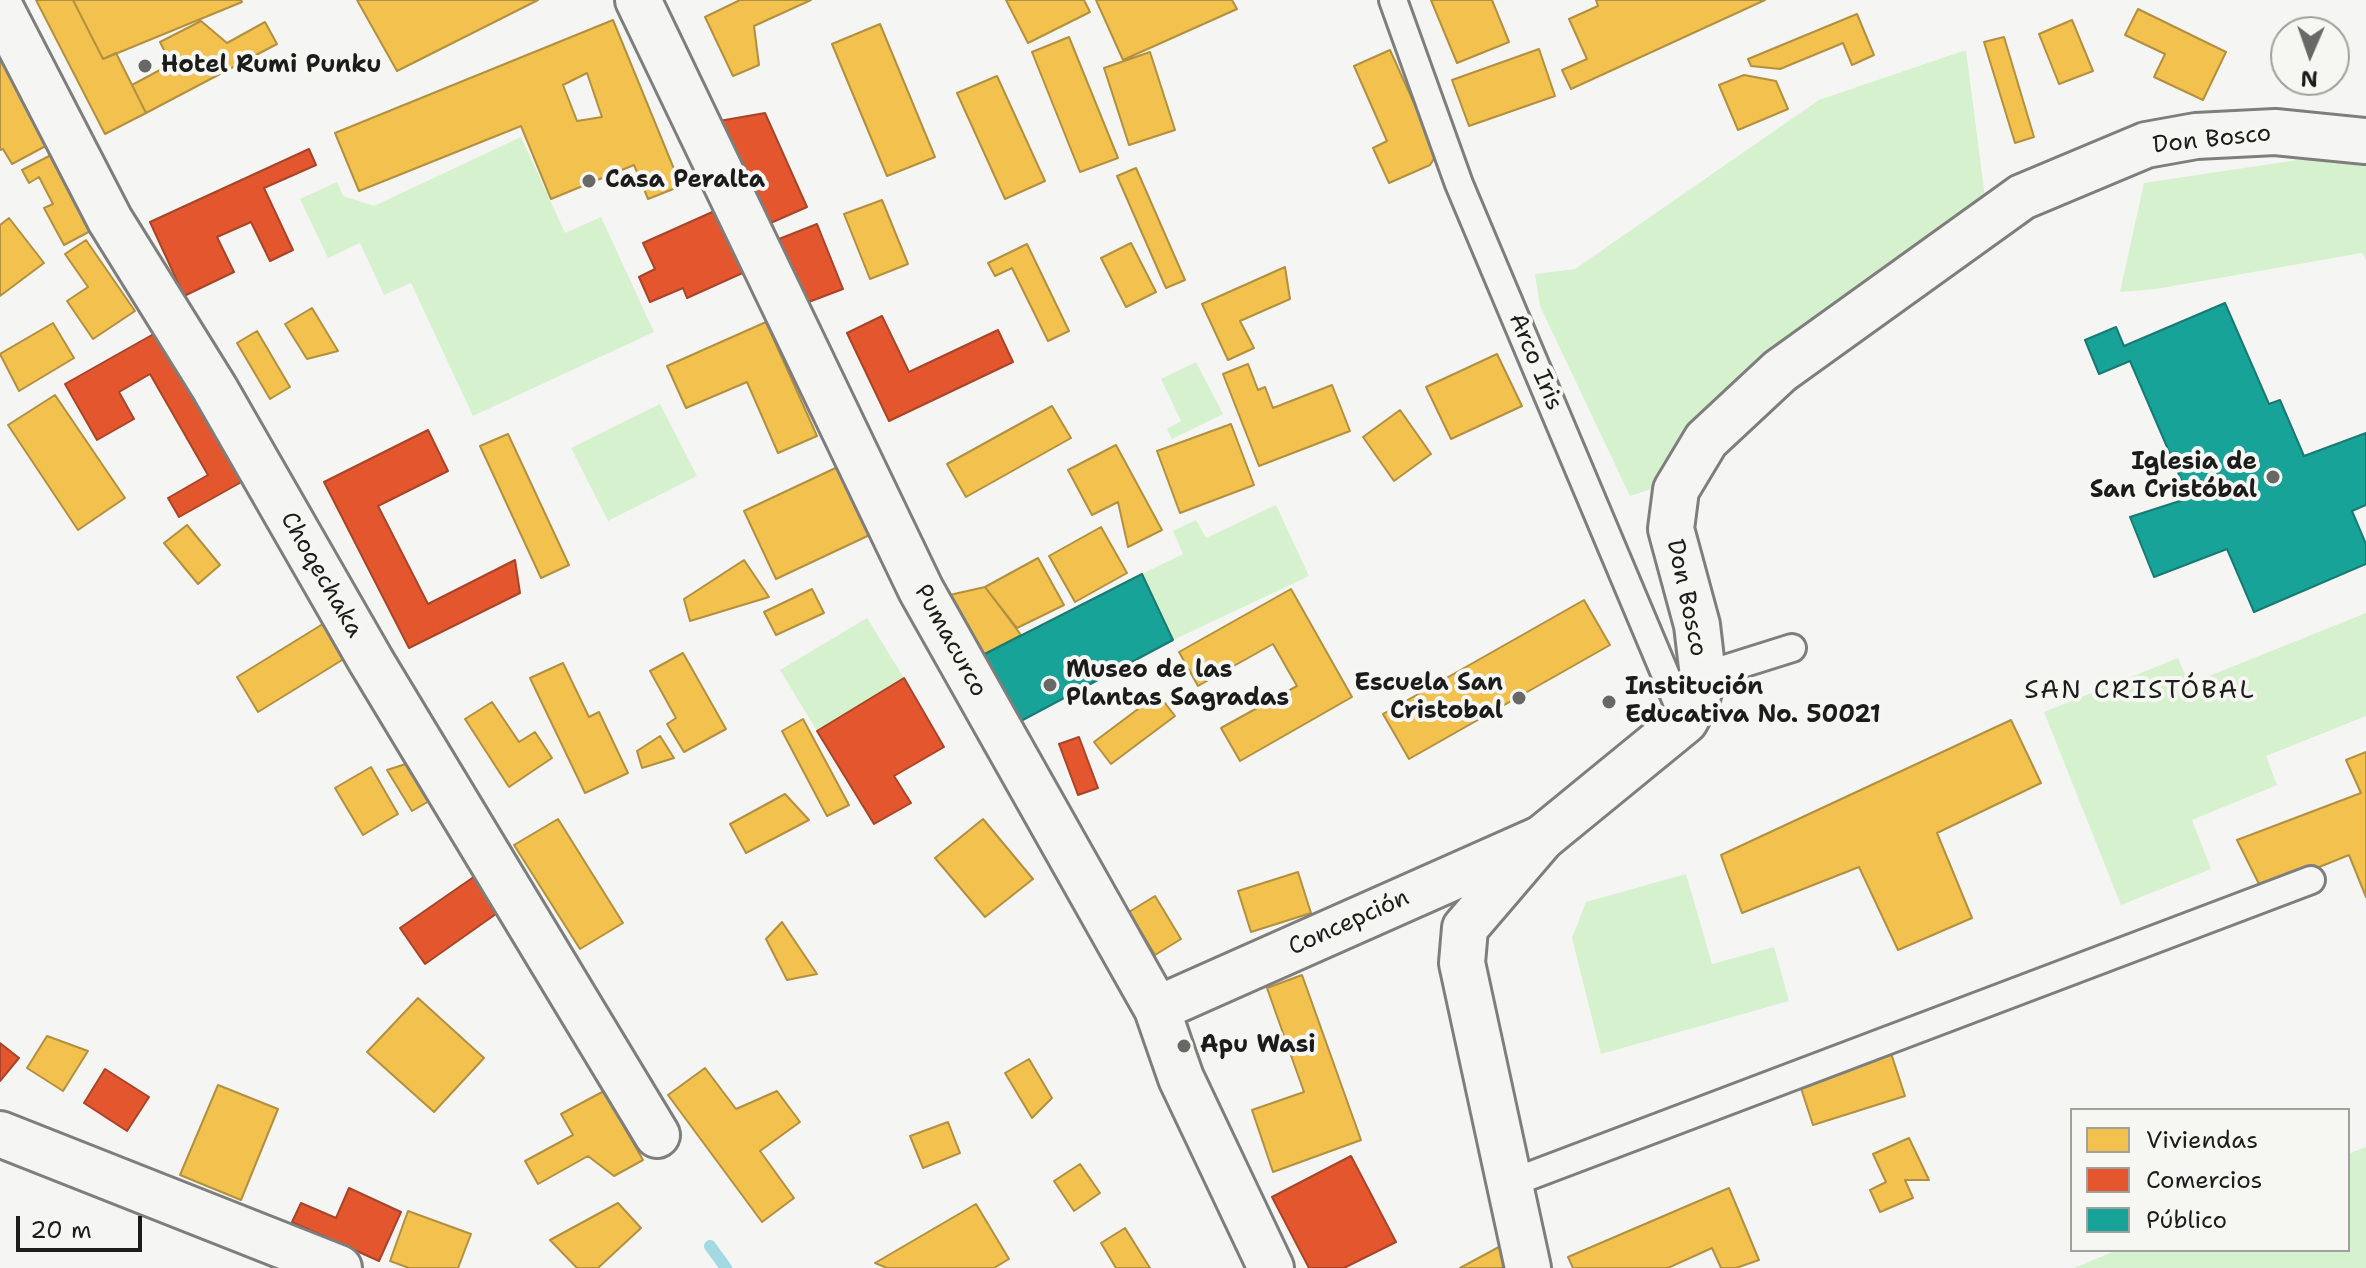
<!DOCTYPE html>
<meta charset="utf-8">
<style>
body{margin:0}
#map{position:relative;width:2366px;height:1268px;overflow:hidden;background:#f5f5f3;font-family:"Shantell Sans",sans-serif}
canvas{display:block}
.legend{position:absolute;left:2070px;top:1108px;width:280px;height:144px;box-sizing:border-box;background:#f6f6f2;border:2px solid #9f9f9c;margin:0;padding:10px 14px;list-style:none;font-size:24px;color:#1c1c1c}
.legend li{display:flex;align-items:center;gap:16px;height:40px}
.legend b{width:40px;border:2px solid #9f9f9c}
.north{position:absolute;left:2270px;top:16px;width:80px;height:80px;box-sizing:border-box;background:#f6f6f2;border:2px solid #9f9f9c;border-radius:50%;rotate:182deg;font-size:22px;font-weight:700;line-height:32px;text-align:center;color:#1c1c1c}
.north::after{content:'';display:block;margin:auto;width:28px;height:36px;background:#686867;clip-path:polygon(50% 0,100% 100%,50% 72%,0 100%)}
.scale{position:absolute;left:16px;top:1216px;width:126px;height:36px;box-sizing:border-box;border:4px solid #1c1c1c;border-top:0;padding-left:10px;font-size:24px;line-height:28px;white-space:nowrap;color:#1c1c1c;-webkit-text-stroke:6px #f6f6f2;paint-order:stroke}
</style>
<div id="map">
<canvas width="2366" height="1268"></canvas>
<ul class="legend">
<li><b style="height:22px;background:#f2c14e"></b>Viviendas</li>
<li><b style="height:22px;background:#e4572e"></b>Comercios</li>
<li><b style="height:22px;background:#17a398"></b>Público</li>
</ul>
<div class="north">N</div>
<div class="scale">20 m</div>
</div>
<script>
const ctx = document.querySelector('canvas').getContext('2d');
ctx.lineJoin = 'round';
function fill(path, color) {
  ctx.fillStyle = color;
  ctx.fill(path, 'evenodd');
}
function strokePath(path, color, width, dash) {
  ctx.strokeStyle = color;
  ctx.lineWidth = width;
  ctx.lineCap = dash ? 'butt' : 'round';
  ctx.setLineDash(dash || []);
  ctx.stroke(path);
}
function drawText(font, color, halo, rows, align = 'center') {
  ctx.font = font + ' "Shantell Sans",sans-serif';
  ctx.lineWidth = 8;
  ctx.setLineDash([]);
  ctx.textBaseline = 'middle';
  ctx.strokeStyle = halo;
  ctx.fillStyle = color;
  for (const [text, x, y, turn = 0] of rows) {
    ctx.save();
    ctx.translate(x, y);
    ctx.rotate((+turn || 0) * Math.PI / 180);
    ctx.textAlign = isNaN(turn) ? turn : align;
    if (halo) ctx.strokeText(text, 0, 0);
    ctx.fillText(text, 0, 0);
    ctx.restore();
  }
}
fill(new Path2D(`
 M1966 50 1986 205 1670 483 1630 496 1540 306 1535 274 1575 269 1819 100Z
 M521 137 565 233 601 217 654 332 473 416 411 283 384 295 360 243 328 258 300 199 337 182 343 196 374 206Z
 M2331 155 2366 160V260L2362 253 2156 289 2120 292 2144 183Z
 M1196 362 1223 414 1172 439 1167 429 1181 421 1161 379Z
 M660 404 697 476 608 521 571 448Z
 M1276 505 1309 576 1173 640 1142 574 1183 554 1173 531 1196 520 1206 538Z
 M2366 613V716L2266 756 2277 785 2192 820 2211 869 2121 905 2044 712 2178 658 2189 684Z
 M867 618 904 678 817 731 780 670Z
 M1686 874 1712 964 1774 947 1789 1001 1601 1054 1572 938 1586 902Z
 M2366 1147V1268H2074L2117 1250H2348V1154Z`), '#d6f1cd');
const homes = new Path2D(`
 M36 0H73L103 59 116 53 146 113 105 134Z
 M73 0H241L242 2 103 59Z
 M357 0H538L397 71Z
 M740 0H811L754 26 759 65 733 76 705 17Z
 M1006 0H1084L1090 12 1028 43Z
 M1096 0H1232L1237 9 1123 60Z
 M1431 0H1492L1509 42 1457 63Z
 M1596 0H1765L1571 89 1562 70 1587 59 1569 19 1598 6Z
 M2138 9 2226 52 2203 100 2154 77 2165 54 2125 35Z
 M1857 14 1874 55 1852 65 1843 43 1780 69 1751 66 1748 59Z
 M613 20 681 186 648 199 634 165 551 199 521 126 359 191 335 133ZM587 73 602 117 577 121 563 85Z
 M2072 20 2093 71 2059 84 2039 34Z
 M201 21 227 43 265 22 277 44 146 113 132 85 171 64 160 42Z
 M880 24 935 157 887 176 832 44Z
 M1069 37 1118 158 1080 172 1032 52Z
 M2004 37 2034 137 2015 143 1984 42Z
 M0 42 55 141 12 164 3 149 0 150Z
 M1539 49 1555 96 1469 126 1452 80Z
 M1390 50 1437 154 1430 165 1389 183 1373 148 1387 141 1354 66Z
 M1150 52 1175 130 1129 145 1104 68Z
 M1744 75 1776 81 1788 109 1738 130 1719 85Z
 M997 76 1045 181 1005 199 957 93Z
 M57 152 98 227 64 245 44 208 53 204 39 177 29 183 22 170Z
 M1136 168 1185 280 1166 288 1117 176Z
 M882 200 908 264 870 279 844 214Z
 M9 218 44 263 0 296V225Z
 M86 240 135 311 93 339 67 301 88 287 65 254Z
 M1131 243 1156 292 1126 307 1101 258Z
 M1027 244 1069 331 1048 341 1012 268 995 276 988 263Z
 M1285 267 1290 299 1240 321 1254 348 1228 360 1202 304Z
 M312 308 338 351 307 359 285 324Z
 M766 322 817 436 778 453 747 382 686 408 667 366Z
 M53 323 74 358 19 391 0 354Z
 M257 331 290 387 270 399 237 343Z
 M1497 354 1522 406 1451 439 1426 387Z
 M1248 364 1258 390 1265 387 1273 408 1332 385 1350 431 1259 466 1223 374Z
 M55 395 125 498 78 530 8 425Z
 M1052 406 1071 438 966 497 947 464Z
 M1400 410 1431 454 1394 481 1363 437Z
 M1231 424 1254 485 1180 513 1157 451Z
 M508 434 569 565 541 578 480 446Z
 M1116 445 1162 530 1128 547 1118 502 1092 515 1068 470Z
 M844 464 876 532 776 579 744 511Z
 M187 525 220 565 198 584 164 543Z
 M1101 527 1127 573 1075 602 1049 556Z
 M1038 558 1064 605 1017 628 985 587Z
 M744 560 769 597 690 621 684 599Z
 M985 587 1021 635 977 658 945 596Z
 M812 589 824 613 776 635 764 612Z
 M1291 589 1352 697 1240 761 1221 728 1297 686 1273 644 1198 686 1179 652Z
 M1584 600 1610 645 1409 759 1383 714Z
 M326 622 347 657 258 712 237 677Z
 M683 653 726 729 684 752 667 724 676 718 650 671Z
 M563 663 589 717 599 712 628 773 585 793 530 678Z
 M1158 694 1175 716 1111 764 1094 742Z
 M492 702 519 742 535 732 552 758 509 787 465 719Z
 M803 719 849 805 827 816 782 731Z
 M2011 720 2041 783 1937 833 1972 918 1898 950 1859 867 1742 913 1721 855Z
 M660 736 674 758 642 768 637 751Z
 M2366 752V897L2349 855 2262 890 2237 840 2361 793 2346 760Z
 M409 763 431 800 412 811 387 770Z
 M371 767 398 814 363 835 335 788Z
 M785 794 809 820 746 853 730 824Z
 M558 819 623 923 580 949 514 845Z
 M983 819 1033 879 985 917 935 858Z
 M1298 872 1311 913 1251 932 1238 891Z
 M1155 896 1181 939 1155 955 1129 912Z
 M782 922 817 974 787 980 766 939Z
 M1302 975 1361 1140 1273 1172 1252 1110 1304 1092 1267 988Z
 M418 998 484 1058 434 1112 367 1052Z
 M47 1036 88 1051 63 1091 27 1068Z
 M1889 1047 1905 1096 1813 1125 1797 1076Z
 M1029 1059 1052 1098 1032 1118 1005 1073Z
 M705 1068 736 1109 777 1091 800 1122 760 1151 794 1198 762 1222 668 1095Z
 M218 1085 278 1109 241 1200 180 1175Z
 M604 1091 643 1160 614 1176 588 1156 538 1184 525 1161 573 1135 561 1114Z
 M948 1122 960 1153 923 1168 910 1136Z
 M1909 1138 1929 1180H1905L1913 1198 1880 1212 1870 1190 1886 1182 1873 1154Z
 M1080 1164 1100 1193 1074 1211 1054 1181Z
 M1729 1188 1759 1260 1736 1268H1721L1712 1248 1668 1268H1573L1568 1257Z
 M618 1203 641 1228 598 1268H577L550 1240Z
 M976 1204 1009 1259 994 1268H887L875 1263Z
 M408 1211 471 1234 458 1268H409L390 1261Z
 M1125 1228 1150 1268H1116L1101 1243Z
 M1510 1241 1519 1258 1501 1268H1460Z`);
fill(homes, '#f2c14e');
strokePath(homes, '#b2903f', 2);
const shops = new Path2D(`
 M765 113 807 207 766 225 719 121Z
 M309 149 316 165 264 188 293 250 270 261 251 222 217 237 234 272 184 296 150 222Z
 M719 209 747 271 687 298 683 288 650 302 639 277 655 269 643 243Z
 M817 224 843 289 806 303 779 239Z
 M882 316 909 372 998 330 1013 362 889 421 847 333Z
 M159 331 245 480 179 517 168 498 208 475 150 374 119 392 134 419 97 440 65 384Z
 M428 430 448 471 378 506 428 604 515 560 520 593 409 648 324 482Z
 M904 678 944 747 894 776 911 803 874 824 817 731Z
 M1079 737 1098 788 1078 795 1059 744Z
 M478 874 503 909 425 964 400 928Z
 M0 1043 19 1058 0 1081Z
 M105 1069 149 1097 127 1131 84 1103Z
 M1351 1156 1396 1242 1344 1268H1309L1272 1197Z
 M349 1188 401 1212 379 1261 292 1222 301 1203 336 1218Z`);
fill(shops, '#e4572e');
strokePath(shops, '#a84529', 2);
const public = new Path2D(`
 M2225 303 2269 404 2280 400 2304 456 2366 433V505L2352 511 2366 544V564L2254 612 2227 549 2154 577 2130 517 2189 498 2130 361 2099 374 2085 340 2116 327 2124 346Z
 M1142 574 1173 640 1019 722 977 658Z`);
fill(public, '#17a398');
strokePath(public, '#187a73', 2);
strokePath(new Path2D(`
 M710 1246 726 1268`), '#a2d9e2', 12);
const service = new Path2D(`
 M1393 0 1459 184 1685 721
 M1703 676 1792 648
 M1511 1183 2311 880`);
const minor = new Path2D(`
 M638 0 921 590 1157 1009 1181 1078 1271 1268
 M0 7 110 220 215 389 371 661 657 1135
 M1157 1009 1542 838
 M0 1134 339 1268`);
const tertiary = new Path2D(`
 M1528 1268 1462 963 1465 928 1542 838 1685 721 1697 699 1703 676 1697 625 1671 529 1676 490 1706 440 1780 371 2022 197 2146 145 2196 136 2275 132 2366 141`);
strokePath(service, '#7e7e7d', 32);
strokePath(minor, '#7e7e7d', 50);
strokePath(tertiary, '#7e7e7d', 50);
strokePath(service, '#f5f5f3', 26);
strokePath(minor, '#f5f5f3', 44);
strokePath(tertiary, '#f5f5f3', 44);
for (const [x, y, r, color] of [
 [145,66,8,"#686867"],
 [589,181,8,"#686867"],
 [2273,477,8,"#686867"],
 [1050,685,8,"#686867"],
 [1519,698,8,"#686867"],
 [1609,702,8,"#686867"],
 [1184,1046,8,"#686867"]
]) {
  const dot = new Path2D();
  dot.arc(x, y, r, 0, 2 * Math.PI);
  ctx.fillStyle = color;
  ctx.fill(dot);
  strokePath(dot, '#f6f6f2', 3);
}
drawText('bold 24px', '#1c1c1c', '#f6f6f2', [
 ["Hotel Rumi Punku",161,66],
 ["Casa Peralta",605,181],
 ["Iglesia de",2257,463,"right"],
 ["San Cristóbal",2257,491,"right"],
 ["Museo de las",1066,671],
 ["Plantas Sagradas",1066,699],
 ["Escuela San",1503,684,"right"],
 ["Cristobal",1503,712,"right"],
 ["Institución",1625,688],
 ["Educativa No. 50021",1625,716],
 ["Apu Wasi",1200,1046]
], 'left');
drawText('24px', '#1c1c1c', '#f6f6f2', [
 ["Don Bosco",2212,140,-6],
 ["Arco Iris",1535,362,67],
 ["Choqechaka",321,575,60],
 ["Don Bosco",1686,598,78],
 ["Pumacurco",950,641,61],
 ["Concepción",1349,923,-24]
]);
ctx.letterSpacing = '2px';
drawText('26px', '#1c1c1c', '#f6f6f2', [
 ["SAN CRISTÓBAL",2140,691]
]);
ctx.letterSpacing = '0px';
</script>
